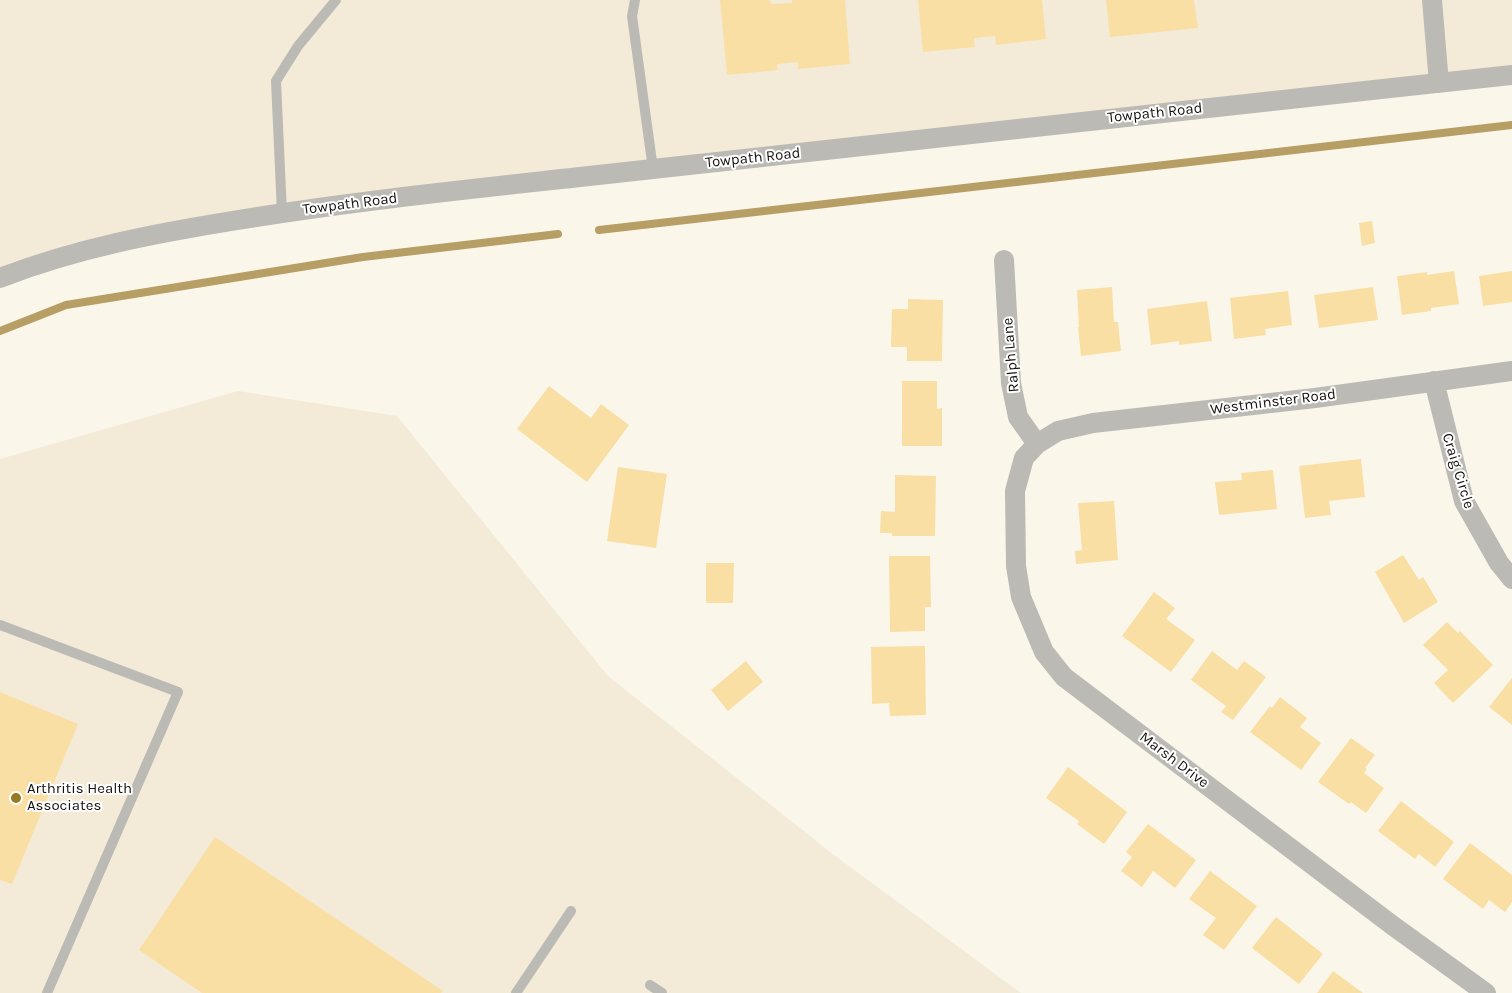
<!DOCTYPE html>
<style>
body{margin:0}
canvas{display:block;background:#fbf6ea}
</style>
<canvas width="1512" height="993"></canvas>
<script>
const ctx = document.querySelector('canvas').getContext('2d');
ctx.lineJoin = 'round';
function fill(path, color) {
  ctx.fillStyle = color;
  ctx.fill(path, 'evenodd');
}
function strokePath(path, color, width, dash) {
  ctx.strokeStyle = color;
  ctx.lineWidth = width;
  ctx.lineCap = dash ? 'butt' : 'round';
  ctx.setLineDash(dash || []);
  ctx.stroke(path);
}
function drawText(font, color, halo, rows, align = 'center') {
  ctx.font = font + ' Karla,sans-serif';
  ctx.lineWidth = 4;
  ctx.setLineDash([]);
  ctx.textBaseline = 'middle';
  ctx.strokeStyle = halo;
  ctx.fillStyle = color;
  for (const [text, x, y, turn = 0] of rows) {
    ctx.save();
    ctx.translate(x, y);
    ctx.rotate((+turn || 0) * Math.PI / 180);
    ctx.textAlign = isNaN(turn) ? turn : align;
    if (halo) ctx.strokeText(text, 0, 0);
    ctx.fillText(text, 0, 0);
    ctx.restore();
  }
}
fill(new Path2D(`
 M0 0H1512V75L282 213 0 278Z
 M238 391 397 416 608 676 834 855 1021 993H0V459Z`), '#f3ebd8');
strokePath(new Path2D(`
 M599 230 1512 125
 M0 331 66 305 363 257 558 234`), '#b79e65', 8);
fill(new Path2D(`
 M720 0H770L771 4 792 3V0H845L850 64 798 69V62L777 64 778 70 727 75Z
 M918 0H1042L1046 39 996 45 995 36 974 38 975 47 923 52Z
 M1106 0H1194L1198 28 1110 37Z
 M1372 221 1375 243 1362 246 1359 223Z
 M1454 271 1459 304 1431 308V311L1402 315 1397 276 1427 272V275Z
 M1512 271V302L1483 306 1479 276Z
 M1112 287 1114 322H1118L1121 351 1081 356 1078 327H1079L1077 290Z
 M1373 287 1378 320 1319 328 1314 295Z
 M1288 291 1292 325 1265 329 1266 335 1234 339 1230 298Z
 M908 299 943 300 942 361H907V347H891L892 309H908Z
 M1207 301 1212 341 1179 345V341L1151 345 1147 309Z
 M902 381H937V409L942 408V446H902Z
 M549 386 591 418 601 404 629 425 587 482 517 429Z
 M1361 459 1365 497 1329 501 1331 515 1305 518 1299 466Z
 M618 467 667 474 656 548 607 541Z
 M1273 470 1277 509 1219 515 1215 482 1242 480 1241 473Z
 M895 475 936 476 935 536H892V533H880L881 511 895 512Z
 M1114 501 1118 560 1076 564 1075 551 1082 550 1078 503Z
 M1403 555 1419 580 1423 577 1438 602 1404 623 1375 572Z
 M889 556H930L931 607H925V631L890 632Z
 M706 563H734L733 603H706Z
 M1154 592 1175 608 1166 619 1195 640 1171 672 1122 636Z
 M1447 622 1458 633 1460 631 1493 665 1453 703 1434 683 1448 670 1423 645Z
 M925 646 926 715 890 716 889 703 872 704 871 647Z
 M1212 651 1237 670 1244 661 1266 677 1233 720 1221 712 1226 706 1191 680Z
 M746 661 763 682 728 711 711 690Z
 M1512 678V725L1489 707Z
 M0 692 78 724 12 884 0 880Z
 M1280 697 1307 718 1300 727 1321 743 1301 770 1250 732 1270 706 1272 708Z
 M1351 738 1375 755 1365 768 1367 769 1364 773 1384 788 1366 813 1351 802 1349 804 1318 782Z
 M1068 767 1127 812 1104 844 1077 824 1079 821 1046 798Z
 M1401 801 1454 842 1435 867 1419 854 1415 859 1378 831Z
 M1148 824 1196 860 1175 888 1153 871 1142 887 1121 871 1132 857 1126 852Z
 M215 837 443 991 441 993H202L139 950Z
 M1470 843 1512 875V902L1505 912 1489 900 1483 909 1443 879Z
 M1210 871 1257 906 1224 950 1203 935 1216 918 1189 899Z
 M1276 917 1323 954 1299 984 1252 948Z
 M1333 971 1363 993H1317Z`), '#f9dfa4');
strokePath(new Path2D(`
 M635 0 632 16 653 169
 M282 213 276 81 298 46 336 0
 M0 625 178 692 47 993
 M650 985 662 993
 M516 993 571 911`), '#bcbab5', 10);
strokePath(new Path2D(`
 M1432 0 1439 83
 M1004 260 1011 383 1018 417 1037 444
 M0 278C77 248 157 233 238 220 354 201 472 189 589 176 896 142 1204 108 1512 75
 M1434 381 1464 501 1499 563 1512 579
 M1486 993 1392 925 1064 677 1044 652 1021 597 1016 566 1015 491 1024 458 1037 444 1058 431 1093 423 1315 398 1512 371`), '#bcbab5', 20);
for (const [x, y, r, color] of [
 [16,798,6,"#987821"]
]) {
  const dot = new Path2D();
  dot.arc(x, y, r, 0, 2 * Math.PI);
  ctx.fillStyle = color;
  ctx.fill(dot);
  strokePath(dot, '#fff', 2);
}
drawText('15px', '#14120e', '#fff', [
 ["Towpath Road",1155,113,-6],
 ["Towpath Road",753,158,-6],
 ["Towpath Road",350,204,-7],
 ["Ralph Lane",1011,355,-95],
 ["Westminster Road",1273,402,-7],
 ["Craig Circle",1458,471,73],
 ["Marsh Drive",1174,760,37]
]);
drawText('15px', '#14120e', '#fff', [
 ["Arthritis Health",27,789],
 ["Associates",27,806]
], 'left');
</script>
